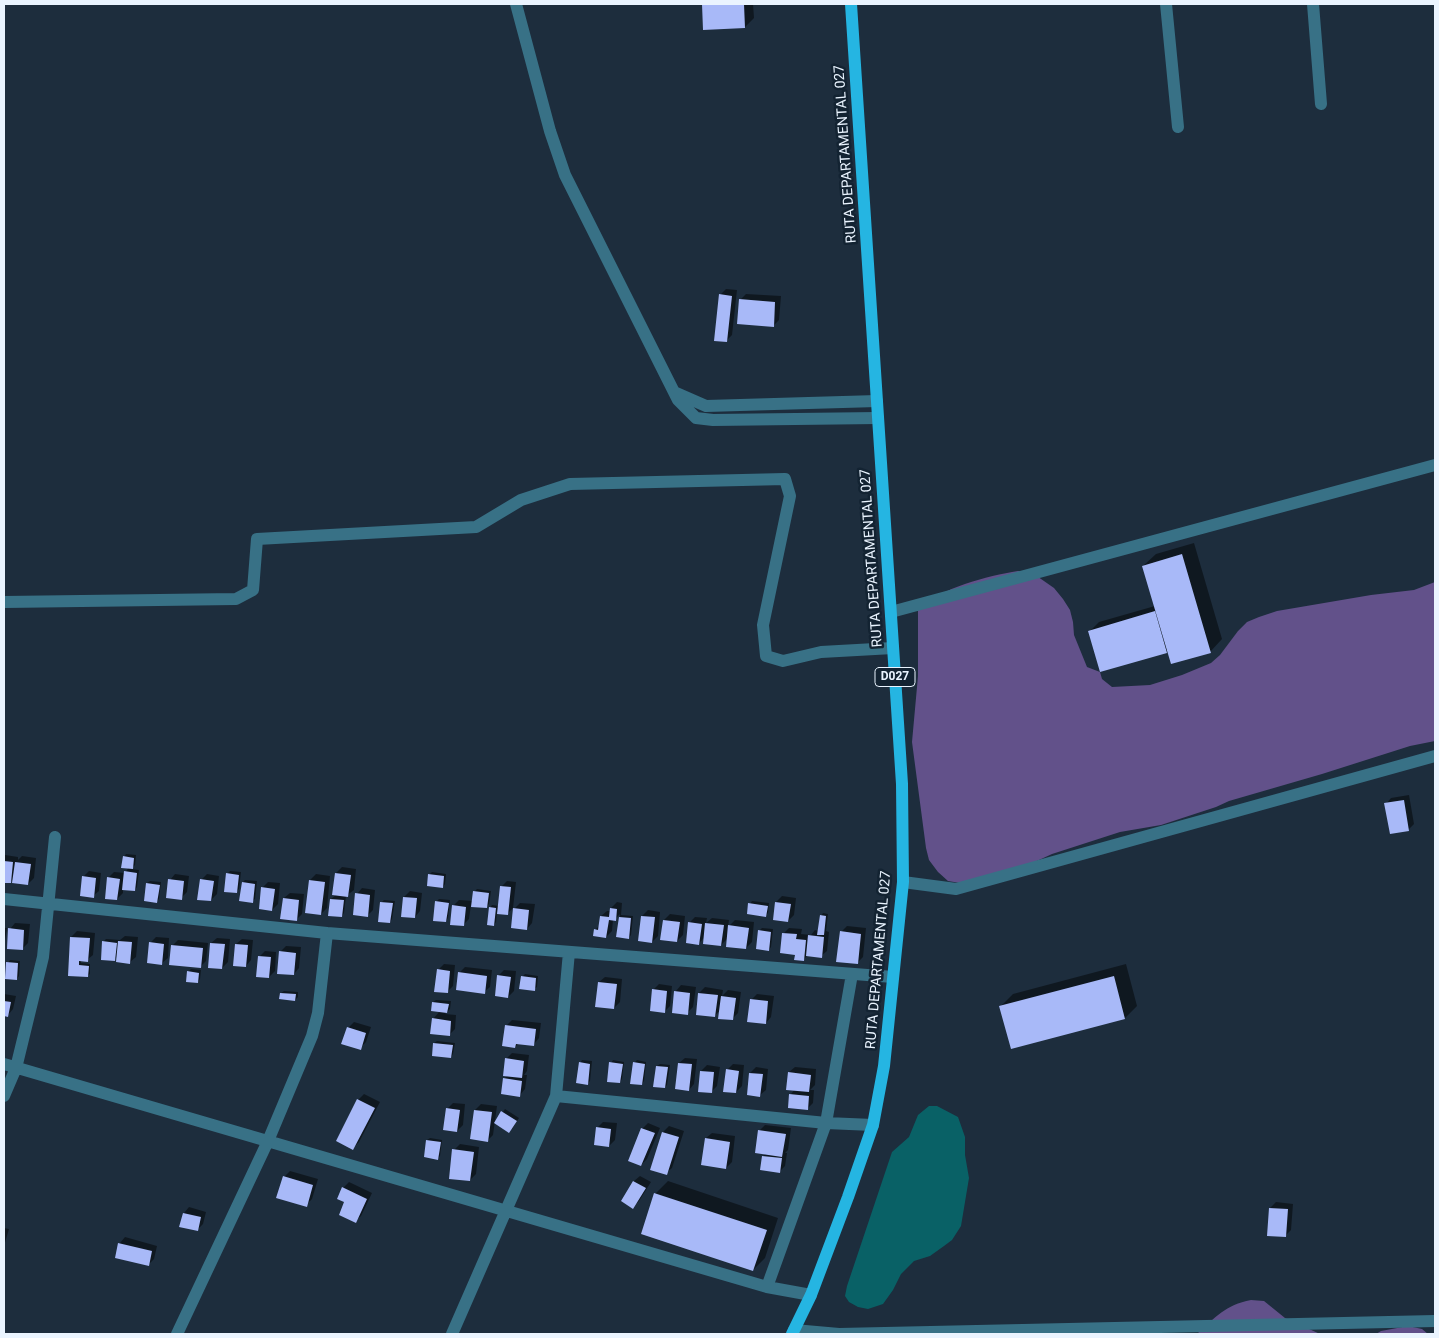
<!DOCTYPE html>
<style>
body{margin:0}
#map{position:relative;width:1439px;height:1338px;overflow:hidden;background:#1d2d3d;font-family:Roboto,sans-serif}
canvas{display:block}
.frame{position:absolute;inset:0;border:5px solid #eaf4ff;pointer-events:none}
</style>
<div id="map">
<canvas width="1439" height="1338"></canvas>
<div class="frame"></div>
</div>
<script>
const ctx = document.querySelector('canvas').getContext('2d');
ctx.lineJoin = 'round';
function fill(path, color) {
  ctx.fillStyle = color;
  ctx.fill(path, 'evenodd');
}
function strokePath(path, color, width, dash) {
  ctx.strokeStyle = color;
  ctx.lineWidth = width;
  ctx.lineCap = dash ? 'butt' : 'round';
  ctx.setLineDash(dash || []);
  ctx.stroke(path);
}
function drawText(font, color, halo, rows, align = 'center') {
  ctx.font = font + ' Roboto,sans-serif';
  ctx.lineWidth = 5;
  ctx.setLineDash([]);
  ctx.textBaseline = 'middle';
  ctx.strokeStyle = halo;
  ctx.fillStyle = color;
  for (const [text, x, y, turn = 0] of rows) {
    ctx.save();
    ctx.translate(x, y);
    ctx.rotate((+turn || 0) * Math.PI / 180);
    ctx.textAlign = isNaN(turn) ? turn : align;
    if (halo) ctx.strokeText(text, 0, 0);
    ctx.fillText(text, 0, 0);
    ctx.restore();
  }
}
fill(new Path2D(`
 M1018 571 1031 572 1054 588 1063 599 1070 610 1073 622 1074 635 1087 667 1100 672 1102 679 1112 687 1150 685 1182 675 1211 663 1220 655 1238 631 1247 622 1259 617 1277 611 1371 595 1414 590 1435 582V741L1410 746 1322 774 1229 801 1216 807 1161 825 1120 832 1052 854 1013 872 960 883 948 881 938 872 929 860 926 848 912 742 918 676V609C941 588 987 576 1018 571Z
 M1251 1300 1264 1301 1285 1318 1320 1334H1197C1216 1317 1225 1305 1251 1300Z
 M1408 1326 1422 1329 1428 1334H1376L1381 1331Z`), '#62518a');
fill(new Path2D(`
 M929 1106H937L958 1117 965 1137V1155L969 1178 961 1226 952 1240 944 1246 930 1256 914 1261 901 1274 893 1290 883 1304 868 1309 858 1307 849 1302 845 1296 847 1286 892 1152 909 1137 918 1115Z`), '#096166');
fill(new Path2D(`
 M703 4H753L754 18 745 27 704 29Z
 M726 289 737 290 732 335 726 341 720 295Z
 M746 294 781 296 779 320 773 326 740 300Z
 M1194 543 1222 639 1210 652 1168 649 1166 651 1090 631 1099 622 1155 606 1143 566 1156 554Z
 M1409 795 1414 824 1409 829 1386 804 1391 798Z
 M126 854 136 855 135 865 131 869 139 870 137 887 135 890 123 889V893L117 899 108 878 114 872 125 873 129 867 124 857Z
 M5 855 18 857V860L22 856 36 858 34 878 28 884 14 879 10 882 4 881Z
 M342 867 356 869 354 890 346 896 344 913 342 916 331 899 336 895V873Z
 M89 871 101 873 99 891 93 896 83 877Z
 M230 871 241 872 239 889 236 892 227 874Z
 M432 872 446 874 445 884 443 887 429 875Z
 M175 874 189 876 187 892 181 898 170 880Z
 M207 874 219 876 217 894 211 900 201 880Z
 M316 874 330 876 327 908 321 914 310 880Z
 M245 880 257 881 255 899 252 901 243 882Z
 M150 881 161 882 159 899 157 901 147 883Z
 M507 881 516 882 513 908 507 914 497 912 496 922 494 925 490 908 492 905 499 906 501 887Z
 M268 882 280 883 278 904 272 910 262 888Z
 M362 888 375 890 373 910 367 916 357 894Z
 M477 889 491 891 489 904 486 907 471 905 469 919 463 925 453 906 459 900 473 901 474 892Z
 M410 891 422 893 420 911 415 917 404 897Z
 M290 893 304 894 302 914 296 920 284 898Z
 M782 896 796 898 794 915 788 921 776 902Z
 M439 899 450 900 448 918 446 921 436 902Z
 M384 900 395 901 392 919 390 922 379 921 382 902Z
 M752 901 769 903 768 913 766 915 750 904Z
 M617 902 622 903 621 915 633 916 631 935 629 938 618 936 620 914 615 919H613L612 931 606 937 595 930 600 925 601 916 607 911H610L611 908Z
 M520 903 535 904 532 923 527 929 514 909Z
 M648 910 660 912 658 936 652 942 642 916Z
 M823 913 828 914 826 931 829 932 827 951 821 956 808 955 803 960 796 954 784 933 789 928 802 929 801 934 811 935 815 930 819 931 821 916Z
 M670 914 685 916 683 935 677 941 664 920Z
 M695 917 707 918 706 923 712 918 729 920 728 927 735 920 754 922 752 942 746 948 728 938 721 945 705 937 699 943 689 923Z
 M15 923 30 924 28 943 22 949 10 929Z
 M847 926 866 928 863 957 857 963 841 932Z
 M4 928H7L4 947Z
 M762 928 773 929 771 947 769 950 759 931Z
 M77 931 95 933 93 955 87 960H81V963L90 964V974L87 976 69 959 71 937Z
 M125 936 138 937 136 957 130 962 118 956 114 960 103 942 106 939 120 940Z
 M156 937 169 938 168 958 162 963 150 943Z
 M217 938 230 939 228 962 222 968 211 943Z
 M242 939 253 940 251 960 246 966 236 944Z
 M178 940 208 943 206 961 200 967 172 946Z
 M286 946 301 947 299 968 294 974 280 952Z
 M265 951 276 952 275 971 269 977 259 957Z
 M10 960 20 961 19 976 17 979 8 963Z
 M444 964 455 965 453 986 447 992 438 970Z
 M1126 964 1137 1006 1125 1018 1012 1048 1001 1006 1013 994Z
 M465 967 492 970 490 987 484 992 459 973Z
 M191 969 201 970 200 979 198 982 188 972Z
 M504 970 516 971 514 991 508 997 498 976Z
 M525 974 538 976 537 987 534 989 522 977Z
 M605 977 622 979 620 1002 614 1008 599 982Z
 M659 984 672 986 670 1006 664 1012 653 990Z
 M681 985 696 987 693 1007 687 1013 673 1012 676 991Z
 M705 987 723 990 722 996 728 990 741 992 738 1013 732 1019 721 1010 714 1016 699 993Z
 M284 991 298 992V997L295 1000 281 993Z
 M4 994 16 996 13 1009 8 1015 4 1014Z
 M757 994 774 996 771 1017 766 1023 751 1000Z
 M436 1000 451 1001 450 1009 445 1014 456 1015 455 1029 449 1035 433 1019 440 1011 433 1002Z
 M512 1020 541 1023 539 1038 534 1044 519 1043 515 1047 506 1026Z
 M354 1022 371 1027 366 1042 360 1048 348 1028Z
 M437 1041 455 1043 453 1054 451 1057 434 1043Z
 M512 1053 529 1055 527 1071 524 1075H527L525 1089 520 1095 504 1079 508 1075 506 1059Z
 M685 1058 697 1059 694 1084 689 1090 679 1063Z
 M582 1060 592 1061 590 1081 587 1084 580 1063Z
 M613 1060 624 1062 622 1079 620 1082 611 1063Z
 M637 1060 646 1062 644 1081 642 1084 634 1063Z
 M660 1064 670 1065 667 1085 665 1087 657 1066Z
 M733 1064 744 1065 742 1086 736 1092 727 1070Z
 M707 1065 720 1067 717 1086 711 1092 701 1071Z
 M756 1067 768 1069 766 1090 760 1095 748 1094 750 1073Z
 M795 1067 816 1069 815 1085 810 1090H814L813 1103 807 1109 791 1094 795 1089 789 1072Z
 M364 1094 380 1102 359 1142 353 1148 337 1140 359 1099Z
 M453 1103 465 1104 463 1125 457 1131 447 1109Z
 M481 1104 497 1106 493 1135 487 1141 475 1110Z
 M505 1109 519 1118 512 1129 495 1123Z
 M603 1122 617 1123 615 1140 609 1146 597 1128Z
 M648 1123 660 1128 647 1159 641 1165 642 1129Z
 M765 1125 791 1128 788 1150 785 1153H787L785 1166 779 1172 761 1169 763 1156 766 1153 759 1131Z
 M669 1126 684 1131 672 1168 666 1173 652 1169 663 1132Z
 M712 1133 735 1136 732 1162 726 1168 706 1138Z
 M430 1138 442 1140 440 1156 438 1158 427 1140Z
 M460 1144 479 1147 476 1174 470 1180 454 1150Z
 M290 1171 318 1179 312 1199 306 1205 284 1177Z
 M640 1176 651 1182 639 1201 633 1207 623 1201 634 1181Z
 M668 1181 778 1218 765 1258 753 1270 655 1194Z
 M349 1182 372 1193 361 1216 355 1221 346 1201 343 1188Z
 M1276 1202 1293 1204 1291 1230 1285 1236 1270 1208Z
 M189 1207 206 1212 203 1224 197 1230 184 1213Z
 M4 1228 9 1229 4 1246Z
 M125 1237 157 1246 154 1259 148 1265 116 1257 120 1243Z`), '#0007');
fill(new Path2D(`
 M702 4H744L745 28 703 30Z
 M719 294 732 296 727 342 714 341Z
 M739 299 775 302 774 327 737 324Z
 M1182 554 1211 653 1171 664 1142 566Z
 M1155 611 1167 653 1100 672 1088 631Z
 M1404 800 1409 831 1390 834 1384 803Z
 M123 856 134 858 133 869 121 868Z
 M4 861 13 862 11 883H4Z
 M15 862 31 864 28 885 12 883Z
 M124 871 137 873 135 891 122 890Z
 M226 873 239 875 237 893 224 892Z
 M335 873 351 875 348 897 332 895Z
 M428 874 444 876 443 888 427 886Z
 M82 876 96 878 94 898 80 896Z
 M107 877 120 879 117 900 105 899Z
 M168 879 184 881 182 900 166 898Z
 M200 879 214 881 211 901 197 900Z
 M309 880 325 882 321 915 305 913Z
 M242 882 255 884 253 903 239 901Z
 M146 883 160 885 157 903 144 901Z
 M500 886 511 887 508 915 497 914Z
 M261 887 275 889 272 911 259 909Z
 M473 891 489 893 487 908 471 907Z
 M355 893 370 895 368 917 353 915Z
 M403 897 417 898 415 918 401 917Z
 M283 898 299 900 297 921 280 919Z
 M330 899 344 900 342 917 328 916Z
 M435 901 449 903 446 922 433 921Z
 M380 902 393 903 390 923 378 922Z
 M775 902 791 904 788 922 773 920Z
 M748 903 768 906 766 917 747 914Z
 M452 905 466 907 464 926 450 925Z
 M489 907 496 908 494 926 487 925Z
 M513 908 529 910 527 930 511 928Z
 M610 908 617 909 616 921 609 920 606 938 593 936 594 929 598 930 600 916 609 917Z
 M820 915 826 916 824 935H817Z
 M641 916 655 917 652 943 638 941Z
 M619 917 631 918 629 939 616 937Z
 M663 920 680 922 677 942 660 940Z
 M688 922 702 924 699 945 686 943Z
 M705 923 724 925 721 946 703 944Z
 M728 925 749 928 746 949 726 947Z
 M8 928 24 930 23 950 7 949Z
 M758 930 771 932 769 951 756 949Z
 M840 931 861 934 858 964 836 962Z
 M782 933 797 934 796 939 806 940 804 961 794 960 795 955 780 953Z
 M808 935 824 937 822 958 806 956Z
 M70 937 90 938 88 962 79 961V965L89 966 88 977 68 976Z
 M102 941 117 943 115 961 101 960Z
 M118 941 132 942 130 964 116 962Z
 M149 942 164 944 162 965 147 963Z
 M210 943 225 944 222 969 208 968Z
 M235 944 248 945 246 967 233 966Z
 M171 945 203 948 201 968 169 965Z
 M279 951 296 953 294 975 277 974Z
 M258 956 271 957 269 978 256 977Z
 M6 962 18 963 17 980 5 979Z
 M437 969 450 971 448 993 434 992Z
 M187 971 199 973 198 983 186 982Z
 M458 972 487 976 485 994 456 990Z
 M497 975 511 977 508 998 495 996Z
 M521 976 536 978 535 991 519 989Z
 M1114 976 1125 1019 1011 1049 999 1006Z
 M598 982 617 984 614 1009 595 1007Z
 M652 989 667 991 665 1013 650 1011Z
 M674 991 690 993 688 1015 672 1013Z
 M280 993 296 994 295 1001 279 999Z
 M698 993 718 995 715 1017 696 1015Z
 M721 996 736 998 733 1020 718 1019Z
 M750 999 768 1001 766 1024 747 1022Z
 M4 1001 11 1002 8 1017 4 1016Z
 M432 1002 449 1004 447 1013 431 1011Z
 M432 1018 451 1021 450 1036 430 1034Z
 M505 1025 536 1029 534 1046 516 1044 515 1048 502 1046Z
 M347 1027 366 1033 361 1050 341 1044Z
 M433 1043 453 1045 451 1058 432 1056Z
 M505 1058 524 1061 522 1078 503 1076Z
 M579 1062 590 1064 588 1085 576 1083Z
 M609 1062 623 1064 620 1083 607 1082Z
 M633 1062 645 1064 642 1085 630 1084Z
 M678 1063 692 1064 689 1091 675 1089Z
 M656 1066 668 1067 665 1088 653 1087Z
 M726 1069 739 1071 736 1093 723 1092Z
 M700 1071 714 1072 712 1093 698 1092Z
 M788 1072 811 1075 809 1092 786 1090Z
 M749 1073 763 1074 760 1097 747 1095Z
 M503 1078 522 1081 520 1097 501 1094Z
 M789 1094 809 1096 808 1110 788 1108Z
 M357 1099 375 1108 353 1150 336 1141Z
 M446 1108 460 1110 457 1132 443 1130Z
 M474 1110 492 1112 488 1142 470 1139Z
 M501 1111 517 1121 509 1133 494 1123Z
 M596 1127 611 1129 609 1147 594 1145Z
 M641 1128 655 1133 641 1166 628 1161Z
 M758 1130 786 1134 782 1157 755 1153Z
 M662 1132 679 1137 667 1175 650 1170Z
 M705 1138 730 1142 726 1169 701 1165Z
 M426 1140 441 1142 438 1160 424 1157Z
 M452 1149 474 1152 470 1181 449 1179Z
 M762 1156 782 1158 780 1173 760 1170Z
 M283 1176 313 1185 307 1207 276 1198Z
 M633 1181 646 1188 633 1209 621 1201Z
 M342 1187 367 1199 356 1223 339 1215 344 1202 337 1199Z
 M654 1193 767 1230 753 1271 641 1234Z
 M1269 1208 1288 1209 1286 1237 1267 1236Z
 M183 1213 201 1217 198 1231 179 1227Z
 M118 1243 152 1251 149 1266 115 1258Z`), '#a8b9f8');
strokePath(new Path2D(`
 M516 4 550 131 565 175 678 400 696 418 713 420 878 418
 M1166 4 1178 127
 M1313 4 1321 104
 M674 392 706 406 877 401
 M4 602 236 599 253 590 257 539 476 527 521 500 570 484 785 479 790 496 763 625 766 656 783 661 821 652 893 648
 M891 612 1435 465
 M903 882 956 889 1435 756
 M4 899 327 933 893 977
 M4 1064 767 1287 811 1295
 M4 1096 16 1068 43 957 55 837
 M556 1096 569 952
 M767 1287 826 1123 852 974
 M794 1330 839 1334 1435 1321
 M177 1334 268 1141 312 1036 318 1013 327 933
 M452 1334 556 1096 826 1123 873 1125`), '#387186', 12);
strokePath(new Path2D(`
 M792 1334 811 1295 848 1197 873 1125 884 1066 903 882 902 784 851 4`), '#25b5e2', 12);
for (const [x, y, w] of [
 [895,677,40]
]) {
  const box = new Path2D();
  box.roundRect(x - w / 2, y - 9.5, w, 19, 4);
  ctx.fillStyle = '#132332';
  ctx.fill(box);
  strokePath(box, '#eaf4ff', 1);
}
drawText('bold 12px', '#eaf4ff', null, [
 ["D027",895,677]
]);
drawText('14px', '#eaf4ff', '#132332', [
 ["RUTA DEPARTAMENTAL 027",846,154,-94],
 ["RUTA DEPARTAMENTAL 027",872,558,-94],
 ["RUTA DEPARTAMENTAL 027",879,960,-85]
]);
</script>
